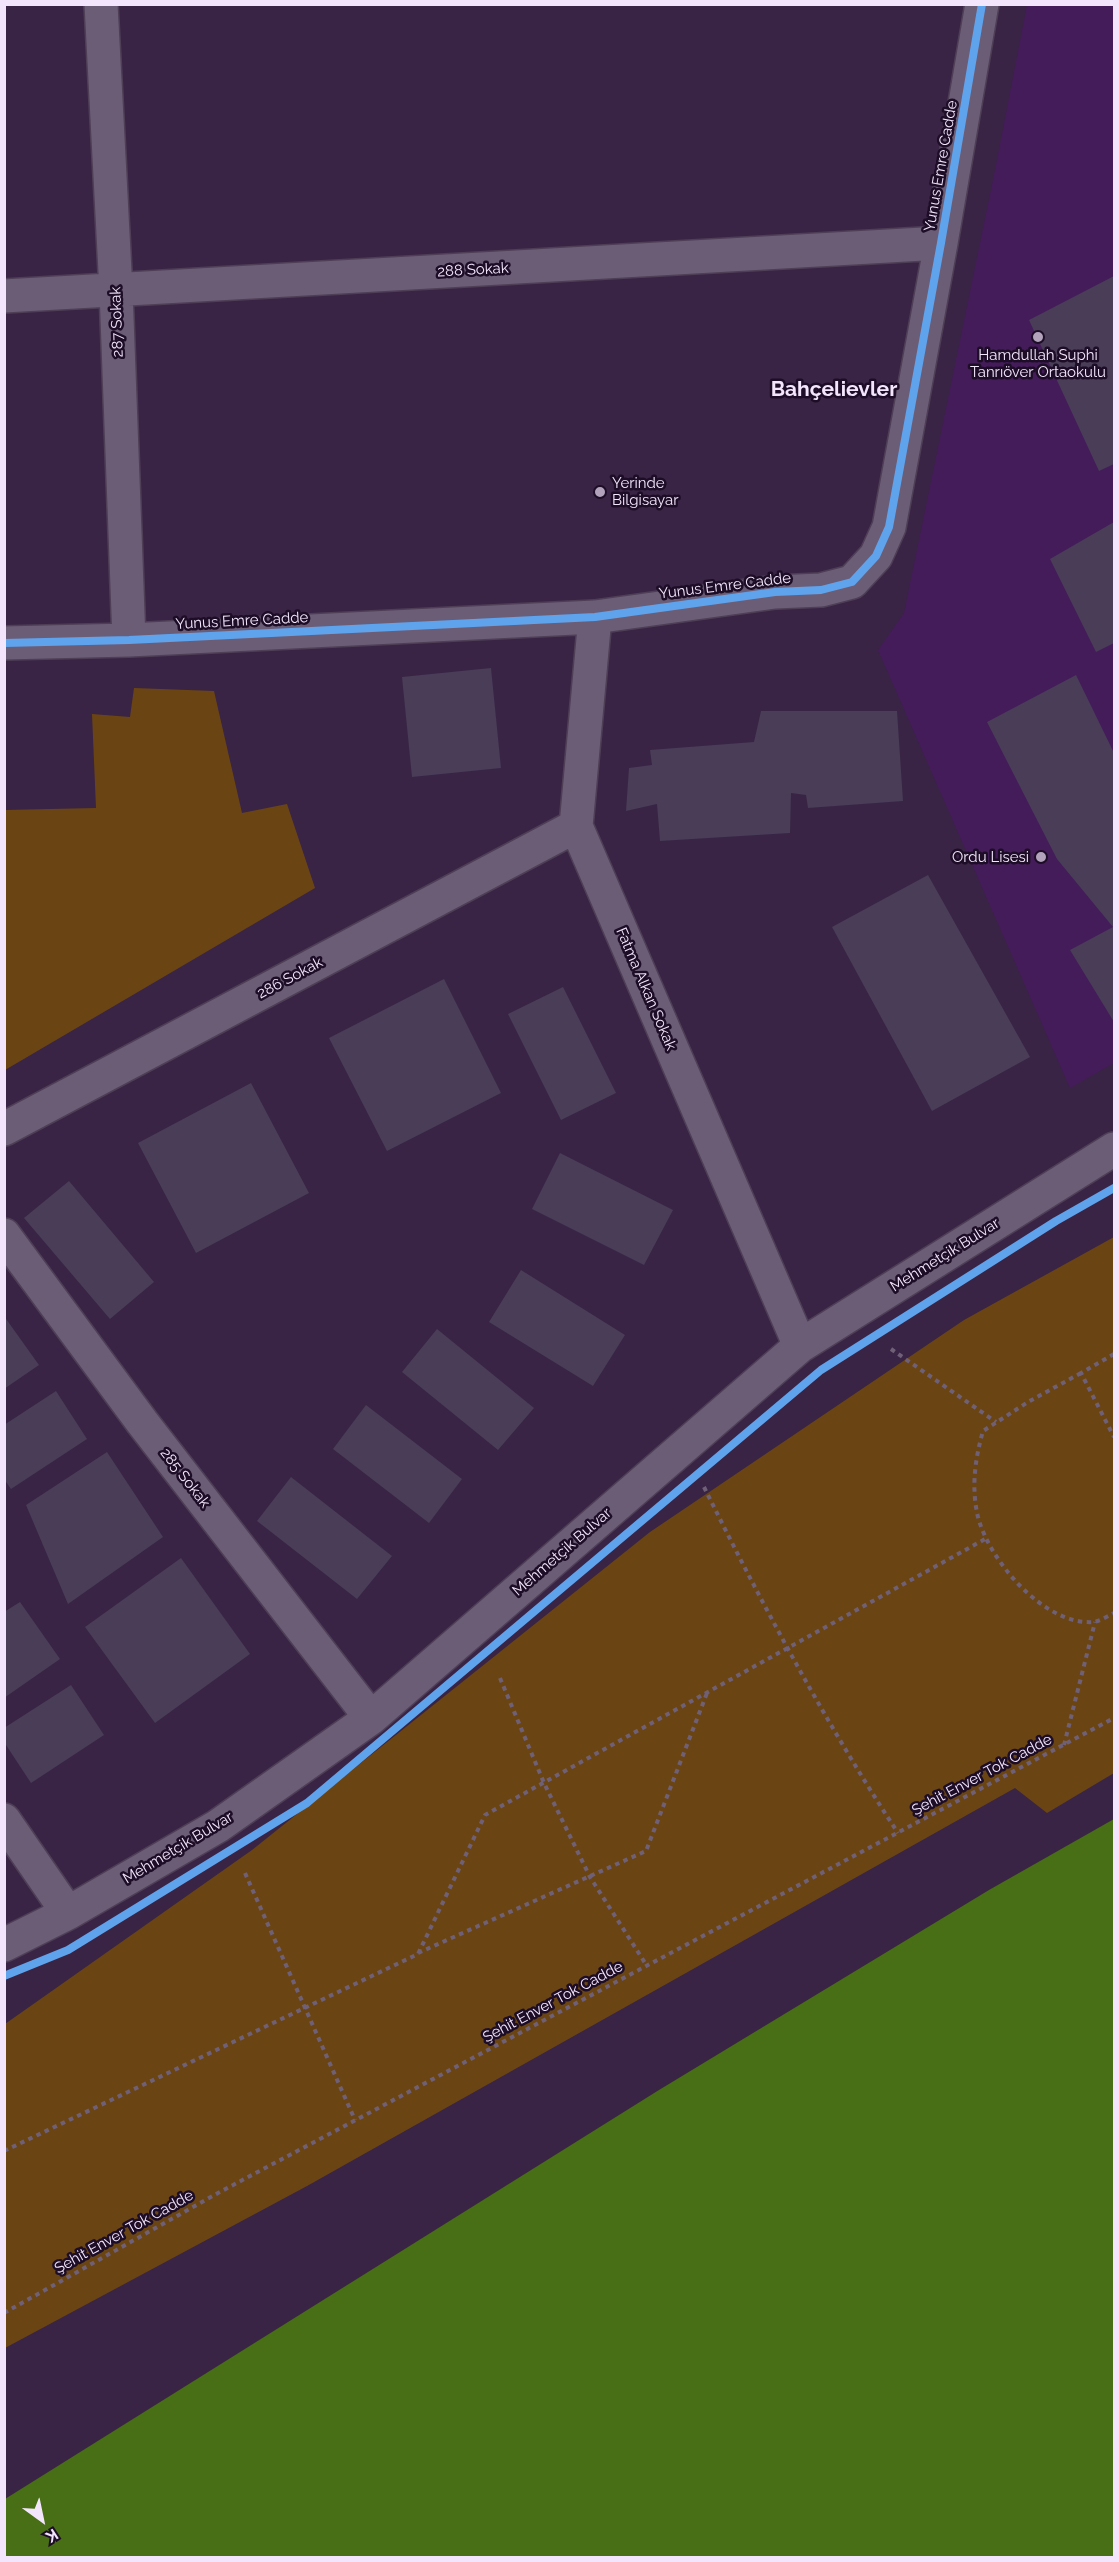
<!DOCTYPE html>
<meta charset="utf-8">
<style>
body{margin:0}
#map{position:relative;width:1119px;height:2562px;overflow:hidden;background:#392445;font-family:Raleway,sans-serif}
canvas{display:block}
.frame{position:absolute;inset:0;border:6px solid #f3e6fc;pointer-events:none}
.north{position:absolute;left:12px;top:2490px;width:60px;height:60px;-webkit-text-stroke:4px #1d0d26;paint-order:stroke;rotate:147deg;font-size:16px;font-weight:700;line-height:24px;text-align:center;color:#f3e6fc}
.north::after{content:'';display:block;margin:auto;width:21px;height:27px;background:#f3e6fc;clip-path:polygon(50% 0,100% 100%,50% 72%,0 100%)}
</style>
<div id="map">
<canvas width="1119" height="2562"></canvas>
<div class="frame"></div>
<div class="north">K</div>
</div>
<script>
const ctx = document.querySelector('canvas').getContext('2d');
ctx.lineJoin = 'round';
function fill(path, color) {
  ctx.fillStyle = color;
  ctx.fill(path, 'evenodd');
}
function strokePath(path, color, width, dash) {
  ctx.strokeStyle = color;
  ctx.lineWidth = width;
  ctx.lineCap = dash ? 'butt' : 'round';
  ctx.setLineDash(dash || []);
  ctx.stroke(path);
}
function drawText(font, color, halo, rows, align = 'center') {
  ctx.font = font + ' Raleway,sans-serif';
  ctx.lineWidth = 5;
  ctx.setLineDash([]);
  ctx.textBaseline = 'middle';
  ctx.strokeStyle = halo;
  ctx.fillStyle = color;
  for (const [text, x, y, turn = 0] of rows) {
    ctx.save();
    ctx.translate(x, y);
    ctx.rotate((+turn || 0) * Math.PI / 180);
    ctx.textAlign = isNaN(turn) ? turn : align;
    if (halo) ctx.strokeText(text, 0, 0);
    ctx.fillText(text, 0, 0);
    ctx.restore();
  }
}
fill(new Path2D(`
 M1027 5H1114V1063L1070 1088 878 650 904 613 995 170Z`), '#441c5a');
fill(new Path2D(`
 M134 688 214 691 242 813 287 804 315 888 5 1070V810L96 808 92 714 130 717Z
 M1114 1237V1773L1047 1813 1015 1788 307 2186 5 2348V2024L252 1850 650 1532 964 1320Z`), '#6a4513');
fill(new Path2D(`
 M1114 1819V2557H5V2499L659 2090 989 1890Z`), '#486f15');
fill(new Path2D(`
 M1114 276V464L1099 471 1029 320Z
 M1114 522V643L1096 652 1050 559Z
 M491 668 501 768 412 777 402 677Z
 M1076 675 1114 753V1022L1070 950 1113 927 1057 859 987 722Z
 M761 711H897L903 801 808 808 806 795 791 793 790 833 660 841 657 804 626 811 629 768 652 765 650 750 754 742Z
 M928 875 1030 1057 932 1111 832 927Z
 M444 979 501 1093 387 1151 329 1038Z
 M563 987 616 1093 561 1120 508 1014Z
 M251 1083 309 1193 196 1253 138 1143Z
 M560 1153 673 1210 644 1265 532 1209Z
 M69 1181 154 1282 110 1319 24 1218Z
 M521 1270 625 1335 593 1386 489 1322Z
 M4 1316 39 1365 4 1389Z
 M437 1329 534 1408 498 1450 402 1372Z
 M56 1391 87 1439 11 1489 4 1479V1425Z
 M366 1405 462 1479 429 1523 333 1449Z
 M107 1452 163 1537 68 1604 26 1505Z
 M291 1477 392 1556 357 1599 257 1521Z
 M181 1558 250 1654 155 1723 85 1627Z
 M20 1602 60 1659 4 1698V1612Z
 M71 1685 104 1735 31 1783 4 1742V1728Z`), '#493d58');
const minor = new Path2D(`
 M101 4 116 291 129 640
 M4 296 941 243
 M595 617 576 826 800 1346
 M4 643 129 640 595 617 775 592 821 590 852 582 876 556 889 527 941 243 982 4
 M4 1129 576 826
 M4 1235 142 1422 371 1718
 M4 1820 68 1913
 M4 1945 68 1913 218 1826 371 1718 800 1346 1114 1149`);
strokePath(minor, '#4e3f57', 36);
strokePath(new Path2D(`
 M891 1349 996 1422
 M1114 1354 1081 1373 1114 1437
 M1081 1373 1028 1402 983 1431C975 1459 971 1488 978 1517 989 1560 1044 1626 1094 1622 1100 1621 1108 1616 1114 1613
 M704 1487C763 1606 825 1722 898 1833
 M500 1678 544 1783 590 1877 647 1966
 M1064 1745 1095 1622
 M245 1873 355 2120
 M418 1953 646 1851 707 1693
 M4 2151 418 1954 485 1815 987 1538
 M4 2313 218 2193 1114 1718`), '#6f6077', 4, [4.5, 4.5]);
strokePath(minor, '#6c5d76', 33);
strokePath(new Path2D(`
 M4 643 129 640 595 617 775 592 821 590 852 582 876 556 889 527 941 243 982 4
 M4 1976 68 1950 307 1803 821 1370 1056 1221 1114 1188`), '#60a3ed', 8);
for (const [x, y, r, color] of [
 [1038,337,6,"#b2a2bc"],
 [600,492,6,"#b2a2bc"],
 [1041,857,6,"#b2a2bc"]
]) {
  const dot = new Path2D();
  dot.arc(x, y, r, 0, 2 * Math.PI);
  ctx.fillStyle = color;
  ctx.fill(dot);
  strokePath(dot, '#1d0d26', 2);
}
drawText('15px', '#f3e6fc', '#1d0d26', [
 ["Yunus Emre Cadde",941,166,-80],
 ["288 Sokak",473,270,-3],
 ["287 Sokak",117,322,-92],
 ["Yunus Emre Cadde",725,586,-7],
 ["Yunus Emre Cadde",242,621,-3],
 ["286 Sokak",290,978,-28],
 ["Fatma Alkan Sokak",646,989,67],
 ["Mehmetçik Bulvar",945,1255,-32],
 ["285 Sokak",185,1478,52],
 ["Mehmetçik Bulvar",562,1552,-41],
 ["Şehit Enver Tok Cadde",982,1775,-28],
 ["Mehmetçik Bulvar",178,1848,-31],
 ["Şehit Enver Tok Cadde",553,2002,-28],
 ["Şehit Enver Tok Cadde",124,2232,-29]
]);
drawText('15px', '#f3e6fc', '#1d0d26', [
 ["Hamdullah Suphi",1038,355],
 ["Tanrıöver Ortaokulu",1038,372],
 ["Yerinde",612,483,"left"],
 ["Bilgisayar",612,500,"left"],
 ["Ordu Lisesi",1029,857,"right"]
]);
drawText('bold 21px', '#f3e6fc', '#1d0d26', [
 ["Bahçelievler",834,390]
]);
</script>
